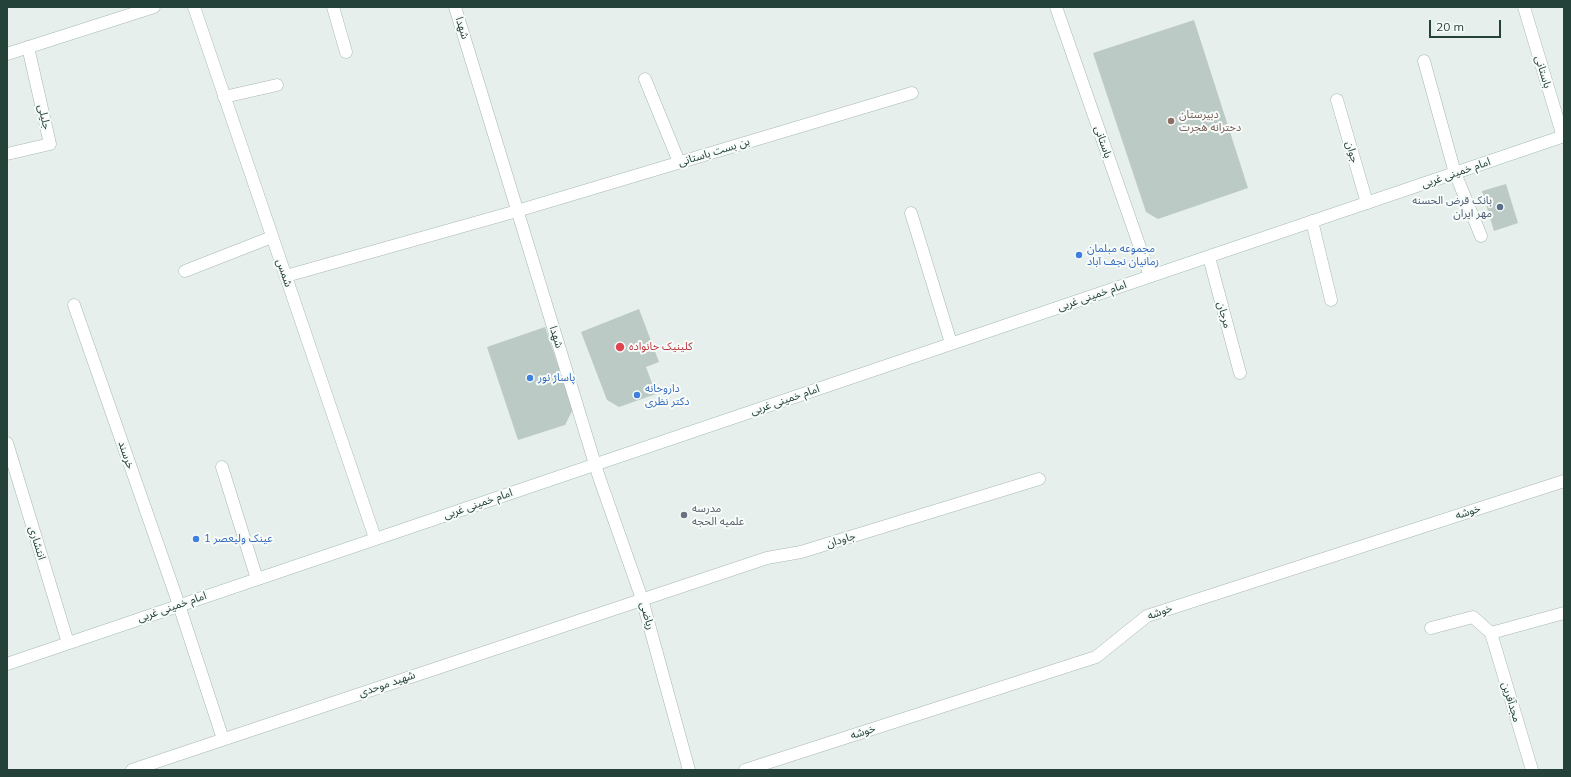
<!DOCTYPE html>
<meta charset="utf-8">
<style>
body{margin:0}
#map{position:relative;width:1571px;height:777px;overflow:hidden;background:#e6efeb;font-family:Mulish,sans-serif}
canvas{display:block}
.frame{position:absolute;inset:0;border:8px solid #24423a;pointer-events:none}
.scale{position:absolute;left:1429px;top:20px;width:72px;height:18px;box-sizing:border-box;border:2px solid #24423a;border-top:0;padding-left:5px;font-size:12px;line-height:14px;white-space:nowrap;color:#24423a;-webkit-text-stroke:3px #f7fbf9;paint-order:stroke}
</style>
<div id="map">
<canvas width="1571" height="777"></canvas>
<div class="frame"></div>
<div class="scale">20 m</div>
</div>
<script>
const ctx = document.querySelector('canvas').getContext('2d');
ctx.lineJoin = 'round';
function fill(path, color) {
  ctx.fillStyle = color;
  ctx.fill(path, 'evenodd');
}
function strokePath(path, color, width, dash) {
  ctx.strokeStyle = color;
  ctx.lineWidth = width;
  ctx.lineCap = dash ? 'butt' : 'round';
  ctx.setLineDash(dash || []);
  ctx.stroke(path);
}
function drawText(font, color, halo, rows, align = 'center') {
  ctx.font = font + ' Mulish,"Noto Sans Arabic",sans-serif';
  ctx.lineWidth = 4;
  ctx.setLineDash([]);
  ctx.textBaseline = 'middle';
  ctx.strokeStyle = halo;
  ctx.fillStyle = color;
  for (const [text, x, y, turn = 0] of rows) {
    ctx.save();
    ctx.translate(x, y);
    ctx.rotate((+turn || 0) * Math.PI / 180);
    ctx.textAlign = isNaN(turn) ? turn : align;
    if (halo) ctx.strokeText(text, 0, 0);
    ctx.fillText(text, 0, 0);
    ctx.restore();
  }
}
fill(new Path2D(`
 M1194 20 1248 188 1158 219 1146 212 1093 53Z
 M1506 184 1518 223 1494 231 1482 191Z
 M639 309 659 362 646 367 656 394 619 407 607 400 581 332Z
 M545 327 573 409 565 425 518 440 487 347Z`), '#bbcac4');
const lane = new Path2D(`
 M333 7 346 52
 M1424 61 1455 173 1481 236
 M645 79 679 162
 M224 97 277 85
 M1337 100 1367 203
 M7 154 50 144 28 47
 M911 213 951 343
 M1312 221 1331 300
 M1209 257 1240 373
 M185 271 272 237
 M1431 628 1473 617 1491 633 1564 613
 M1491 633 1532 770`);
const street = new Path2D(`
 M194 7 375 538
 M455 7 599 477 642 599 689 770
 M1056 7 1150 276
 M1524 7 1563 137
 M7 54 154 7
 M286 276 517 211 912 93
 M74 305 179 605 223 739
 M7 443 68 643
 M222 467 257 579
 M132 770 767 558 801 552 1039 479
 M745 770 1096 657 1147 616 1564 481`);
const secondary = new Path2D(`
 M7 664 1564 136`);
strokePath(lane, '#a8b8b2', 13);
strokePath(street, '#a8b8b2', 13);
strokePath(secondary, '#a4bbb3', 13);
strokePath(lane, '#fff', 12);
strokePath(street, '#fff', 12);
strokePath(secondary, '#fff', 12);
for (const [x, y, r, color] of [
 [1171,121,4,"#8d6e63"],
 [1500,207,4,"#5c6f8a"],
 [1079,255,4,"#3f7fe0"],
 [620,347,5,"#e0444e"],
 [530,378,4,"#3f7fe0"],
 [637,395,4,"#3f7fe0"],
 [684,515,4,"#6b7280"],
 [196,539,4,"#3f7fe0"]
]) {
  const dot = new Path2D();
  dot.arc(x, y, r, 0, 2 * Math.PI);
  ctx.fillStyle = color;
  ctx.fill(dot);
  strokePath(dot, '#f7fbf9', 1.5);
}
drawText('11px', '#24423a', '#f7fbf9', [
 ["شهدا",462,28,73],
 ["باستانی",1543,72,73],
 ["جلیلی",44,117,77],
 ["باستانی",1103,142,71],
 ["بن بست باستانی",714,152,-17],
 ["جوان",1352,152,74],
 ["امام خمینی غربی",1456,173,-19],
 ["شمس",284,273,71],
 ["امام خمینی غربی",1092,296,-19],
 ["مرجان",1224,315,75],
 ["شهدا",556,337,73],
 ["امام خمینی غربی",785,400,-19],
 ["خرسند",126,455,71],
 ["امام خمینی غربی",478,504,-19],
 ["خوشه",1468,512,-18],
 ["جاودان",841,540,-17],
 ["انتشاری",37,543,73],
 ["امام خمینی غربی",172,607,-19],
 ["خوشه",1160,612,-20],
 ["ریاضی",647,616,74],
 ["شهید موحدی",387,684,-19],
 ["مجدآفرین",1511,702,73],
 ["خوشه",863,732,-18]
]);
drawText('11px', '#785e54', '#f7fbf9', [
 ["دبیرستان",1179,115],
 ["دخترانه هجرت",1179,128]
], 'left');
drawText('11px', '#4e5e75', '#f7fbf9', [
 ["بانک قرض الحسنه",1492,201],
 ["مهر ایران",1492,214]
], 'right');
drawText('11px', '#366cbe', '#f7fbf9', [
 ["مجموعه مبلمان",1087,249],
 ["زمانیان نجف آباد",1087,262],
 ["پاساژ نور",538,378],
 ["داروخانه",645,389],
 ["دکتر نظری",645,402],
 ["عینک ولیعصر 1",204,539]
], 'left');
drawText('11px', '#be3a42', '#f7fbf9', [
 ["کلینیک خانواده",629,347]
], 'left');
drawText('11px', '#5b616d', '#f7fbf9', [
 ["مدرسه",692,509],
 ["علمیه الحجه",692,522]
], 'left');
</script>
